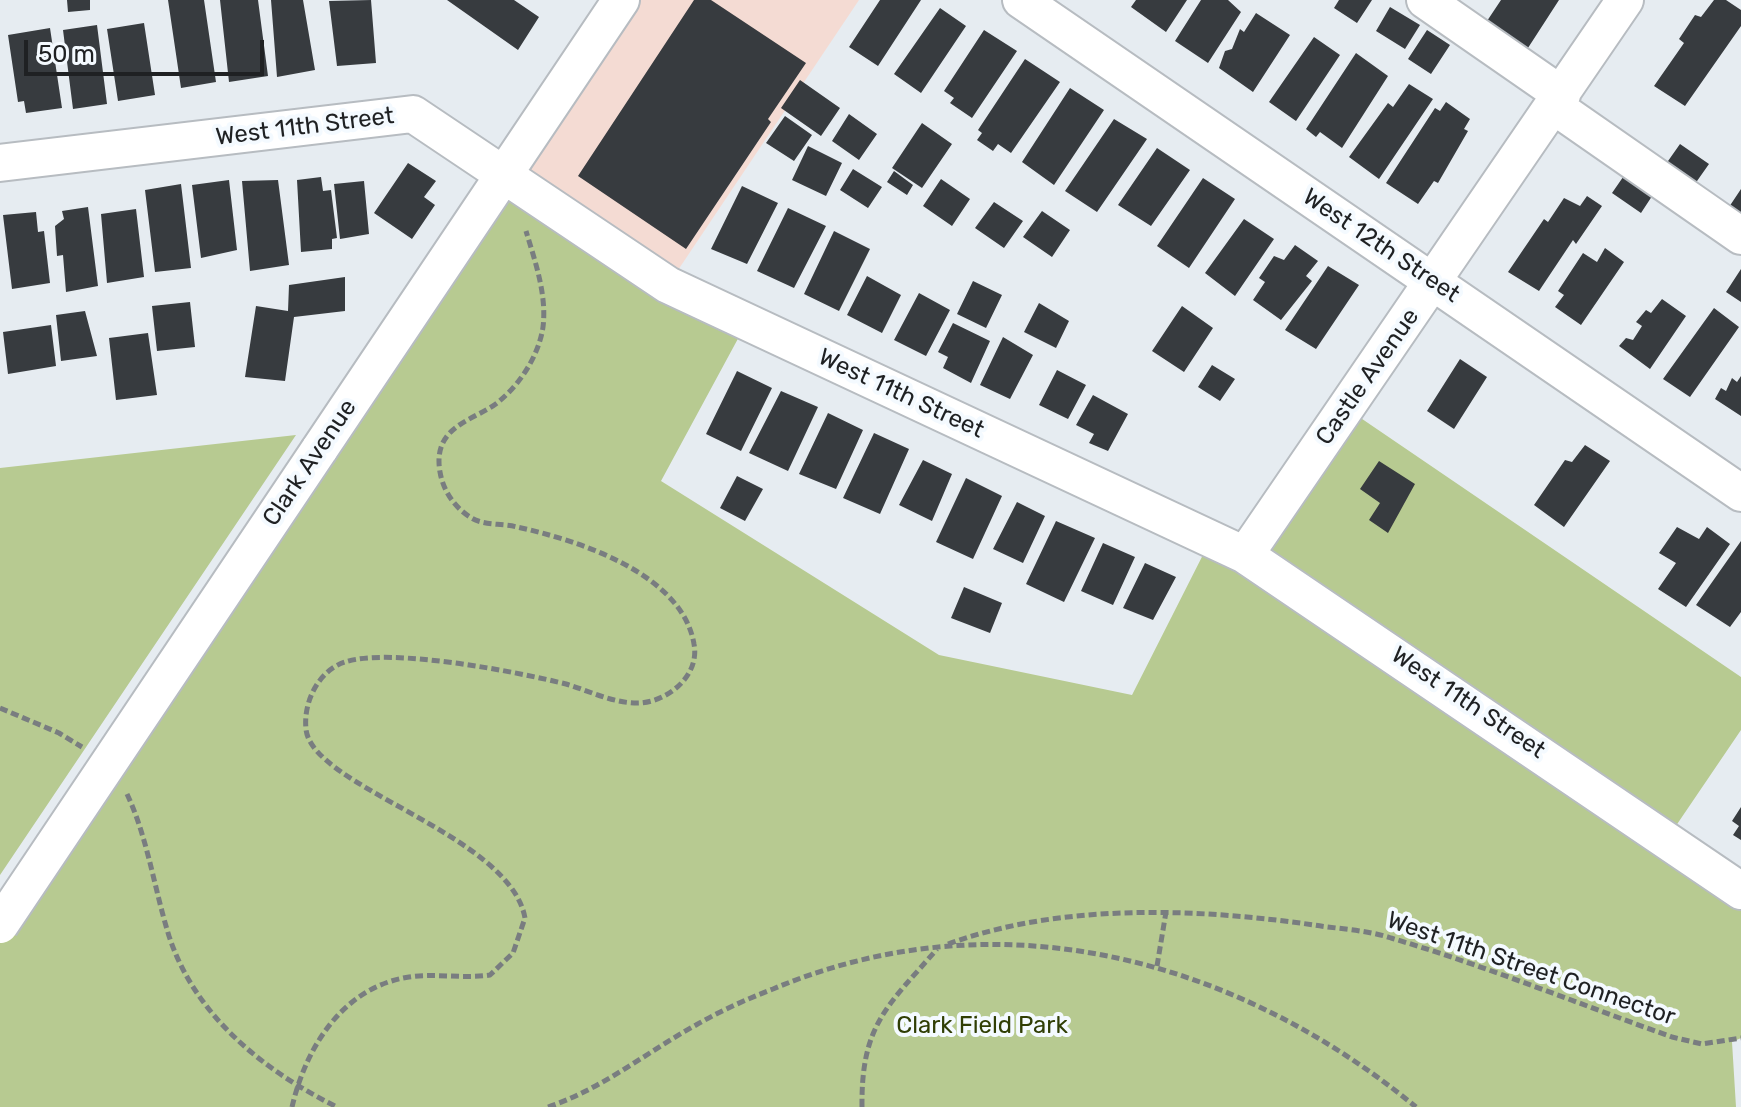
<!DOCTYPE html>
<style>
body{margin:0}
#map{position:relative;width:1741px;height:1107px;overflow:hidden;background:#e6ecf1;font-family:Rubik,sans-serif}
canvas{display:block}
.scale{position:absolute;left:24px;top:40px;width:240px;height:36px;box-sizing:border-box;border:4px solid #1f2123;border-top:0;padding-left:10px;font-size:24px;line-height:28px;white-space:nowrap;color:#1f2123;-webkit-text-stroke:6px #f4faff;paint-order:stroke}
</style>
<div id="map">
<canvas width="1741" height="1107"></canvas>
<div class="scale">50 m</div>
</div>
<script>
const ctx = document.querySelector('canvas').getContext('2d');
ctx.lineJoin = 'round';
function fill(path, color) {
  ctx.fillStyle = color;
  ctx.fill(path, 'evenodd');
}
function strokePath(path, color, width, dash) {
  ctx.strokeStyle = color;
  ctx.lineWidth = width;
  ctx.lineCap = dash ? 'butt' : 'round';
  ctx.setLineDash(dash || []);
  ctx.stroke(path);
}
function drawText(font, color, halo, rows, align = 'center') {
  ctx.font = font + ' Rubik,sans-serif';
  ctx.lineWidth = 8;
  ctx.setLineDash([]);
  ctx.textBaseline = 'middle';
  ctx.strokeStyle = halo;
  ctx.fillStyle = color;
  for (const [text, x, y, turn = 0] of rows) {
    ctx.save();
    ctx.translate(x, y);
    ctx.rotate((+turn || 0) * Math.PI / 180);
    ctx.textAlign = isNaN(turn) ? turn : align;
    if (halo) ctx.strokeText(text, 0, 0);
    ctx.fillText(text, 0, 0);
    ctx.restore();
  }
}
fill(new Path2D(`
 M621 0H859L668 285 504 176Z`), '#f4dbd3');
fill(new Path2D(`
 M504 176 747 322 661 481 939 655 1132 695 1211 539 1245 554 1346 408 1741 677V730L1667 839 1741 891V1038L1732 1042 1736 1107H0V925Z
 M296 435 0 875V468Z`), '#b7ca91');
fill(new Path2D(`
 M67 0H90V10L68 12Z
 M168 0H204L216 82 181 88Z
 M220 0H258L268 76 229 82Z
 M271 0H303L315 70 277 77Z
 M371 0 376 63 337 66 329 1Z
 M447 0H514L539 17 518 50Z
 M694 0H711L806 63 768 119 771 122 686 249 578 176Z
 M880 0H921L878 66 849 47Z
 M1136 0H1187L1166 32 1131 7Z
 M1201 0H1228L1241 12 1208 63 1175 41Z
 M1339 0H1372L1357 23 1334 8Z
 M1501 0H1559L1526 51 1485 24Z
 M1714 0H1726L1741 10V26L1685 106 1654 86 1684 43 1679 39 1695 15 1701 17Z
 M1390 7 1420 25 1405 49 1376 31Z
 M940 8 966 26 921 93 894 74Z
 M1256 13 1290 35 1253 92 1219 68 1225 51 1232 49 1240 29 1244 32Z
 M144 23 155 95 118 101 107 29Z
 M97 25 107 104 73 109 63 30Z
 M50 28 62 108 26 113 24 101 18 102 8 35Z
 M984 30 1017 51 972 118 950 103 954 98 944 91Z
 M1427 30 1450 45 1431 74 1408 59Z
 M1314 37 1340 55 1296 121 1269 102Z
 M1356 53 1388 76 1342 148 1320 132 1316 137 1306 129Z
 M1025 59 1060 82 1011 153 998 144 993 151 977 140 982 133 978 130Z
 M800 80 840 108 821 136 781 108Z
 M1409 84 1433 99 1379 179 1349 157 1388 103 1393 107Z
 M1070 88 1104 110 1054 185 1022 162Z
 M1446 102 1470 119 1464 129 1468 131 1438 183 1434 181 1418 204 1386 183 1435 108 1440 111Z
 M849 114 877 134 859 160 832 141Z
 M785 116 812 135 794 161 766 143Z
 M1114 119 1147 139 1097 212 1065 191Z
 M922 123 952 144 922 188 892 168Z
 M1680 144 1709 164 1690 191 1661 171Z
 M808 146 842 163 826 196 792 180Z
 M1157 148 1190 170 1151 226 1118 205Z
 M408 163 436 181 424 197 435 205 412 239 374 213Z
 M1630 167 1658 187 1641 213 1612 193Z
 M853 169 882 187 868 208 840 190Z
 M894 171 913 185 907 195 887 182Z
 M321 177 323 191 331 190 337 238 332 239V249L301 252 297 180Z
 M1203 178 1235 199 1189 268 1157 246Z
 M941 179 970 199 952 226 923 206Z
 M229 180 237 250 201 258 192 185Z
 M278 180 289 265 250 271 242 181Z
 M364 181 369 234 340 239 334 184Z
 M181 184 191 268 155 272 145 190Z
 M742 186 778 203 747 264 711 249Z
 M1741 189V215L1729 207Z
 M1587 196 1602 206 1576 244 1573 240 1539 291 1508 272 1544 219 1548 222 1564 198 1580 206Z
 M994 202 1023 221 1004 248 975 228Z
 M88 207 98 286 66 292 63 255 57 256 55 226 64 219 62 211Z
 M788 208 826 226 794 288 757 271Z
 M136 209 144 277 107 283 101 214Z
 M1042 211 1070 230 1052 257 1023 237Z
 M36 212 38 232 44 231 50 283 12 289 3 215Z
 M1244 219 1274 239 1235 296 1205 273Z
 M834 231 870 249 839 311 804 294Z
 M1295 245 1318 261 1306 276 1312 281 1281 320 1253 300 1265 282 1259 278 1274 256 1284 260Z
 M1605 248 1624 262 1581 325 1555 307 1564 295 1558 291 1583 253 1597 262Z
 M1328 266 1359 285 1316 349 1285 330Z
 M1741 269V302L1726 292Z
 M867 276 901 295 882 333 847 315Z
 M345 277V311L294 317 285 381 245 377 256 306 288 311 289 285Z
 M973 281 1002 295 986 328 957 314Z
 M919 293 950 310 926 356 894 340Z
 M1662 299 1686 316 1650 369 1619 346 1626 338 1633 340 1642 326 1636 322 1646 310 1651 313Z
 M190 302 195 347 157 351 152 306Z
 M1039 303 1069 321 1056 348 1024 332Z
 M1182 306 1213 328 1184 372 1152 351Z
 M1714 308 1739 327 1690 397 1663 379Z
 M85 311 97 356 61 361 56 315Z
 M953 323 990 341 971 383 943 368 948 357 938 352Z
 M51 325 56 366 8 374 3 332Z
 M148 333 157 395 116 400 109 338Z
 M1003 337 1033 355 1010 399 980 385Z
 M1460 359 1487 377 1454 429 1427 411Z
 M1212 365 1235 379 1220 401 1198 387Z
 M1057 370 1086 385 1068 419 1039 405Z
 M737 371 772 388 741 451 706 434Z
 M1741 376V416L1715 399 1721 388 1726 391 1732 378 1737 382Z
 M781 391 818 407 788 471 749 453Z
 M1093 395 1128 414 1108 451 1089 443 1094 434 1076 425Z
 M828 413 863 430 836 489 799 474Z
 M874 433 909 449 880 514 843 498Z
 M1585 445 1610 461 1564 527 1534 505 1565 460 1572 462Z
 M923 460 952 474 932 521 899 505Z
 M1379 461 1415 484 1388 533 1369 520 1380 503 1360 489Z
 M737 476 763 489 745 521 720 508Z
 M966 478 1002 496 973 559 936 542Z
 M1017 502 1045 516 1023 563 993 549Z
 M1056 521 1095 538 1064 602 1026 584Z
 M1677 527 1699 539 1707 527 1730 544 1686 607 1658 589 1676 563 1659 553Z
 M1741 541V612L1730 627 1696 605Z
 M1103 543 1135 557 1113 605 1081 591Z
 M1145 563 1176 577 1153 620 1123 608Z
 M964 587 1002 603 990 633 951 618Z
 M1741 807V840L1733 835 1739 826 1732 821Z`), '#373b3f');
const minor = new Path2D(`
 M1021 0 1741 493
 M1425 0 1562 95
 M1554 106 1741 236
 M0 163 413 114 668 285 1245 555 1741 891
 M319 450 621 0
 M1245 555 1625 0`);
strokePath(minor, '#b7bcc1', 40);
strokePath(new Path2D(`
 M0 708 59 733 82 747
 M127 794C148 839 154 888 169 936 195 1016 264 1071 337 1107
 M948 944C1061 903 1196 908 1314 925 1339 929 1367 930 1391 938 1486 966 1579 1004 1672 1037L1702 1044 1741 1038
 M1157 966 1166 912
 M292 1107C306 1047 343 987 409 977 436 973 463 979 490 975L513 953 525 918C510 834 311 787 306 729 303 702 319 670 345 662 390 647 518 672 566 684 590 691 614 704 640 703 669 701 700 675 694 644 682 573 577 540 517 527 502 523 483 526 470 517 454 507 443 490 440 472 432 426 473 421 497 403 520 385 539 355 543 327 547 295 535 261 526 231
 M548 1107C602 1089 647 1052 696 1025 720 1011 747 999 773 989 996 895 1234 957 1416 1107
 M862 1107C861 1024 888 1006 937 949`), '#797d80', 5, [8, 4]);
strokePath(minor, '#fff', 36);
const minorBridge = new Path2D(`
 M0 925 319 450`);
strokePath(minorBridge, '#b7bcc1', 40, []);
strokePath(minorBridge, '#fff', 36);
drawText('24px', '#1f2123', '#f4faff', [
 ["West 11th Street",305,127,-7],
 ["West 12th Street",1381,246,34],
 ["Castle Avenue",1368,377,-55],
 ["West 11th Street",901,394,25],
 ["Clark Avenue",310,463,-56],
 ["West 11th Street",1468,703,34],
 ["West 11th Street Connector",1531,969,19]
]);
drawText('24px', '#303e05', '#f4faff', [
 ["Clark Field Park",982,1026]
]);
</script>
